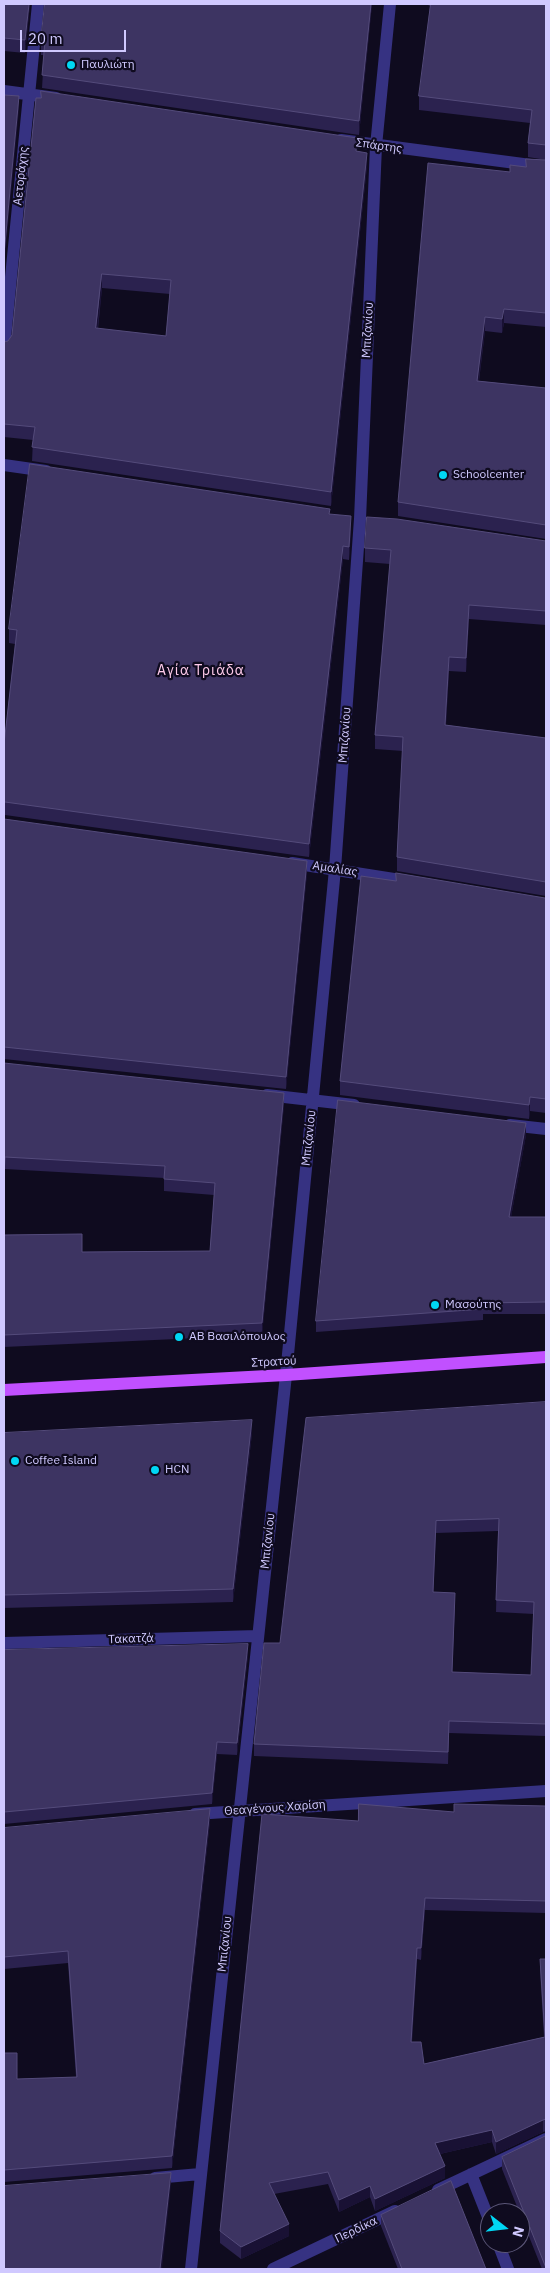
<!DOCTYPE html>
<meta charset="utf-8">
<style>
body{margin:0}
#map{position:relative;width:550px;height:2273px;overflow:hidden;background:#0f0b1f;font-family:"IBM Plex Sans",sans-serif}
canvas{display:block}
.frame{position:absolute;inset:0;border:5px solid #d0c9ff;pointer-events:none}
.north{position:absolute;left:480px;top:2203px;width:50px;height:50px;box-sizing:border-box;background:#0f0b1f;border:1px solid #5c5779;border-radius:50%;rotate:106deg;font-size:14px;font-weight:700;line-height:20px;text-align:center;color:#d0c9ff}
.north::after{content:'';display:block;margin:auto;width:18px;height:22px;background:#00d7f4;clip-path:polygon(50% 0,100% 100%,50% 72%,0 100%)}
.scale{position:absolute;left:20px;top:30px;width:106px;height:22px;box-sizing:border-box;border:2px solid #d0c9ff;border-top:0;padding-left:6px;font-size:15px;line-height:18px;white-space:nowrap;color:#d0c9ff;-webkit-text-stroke:4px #0f0b1f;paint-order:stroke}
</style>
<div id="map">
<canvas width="550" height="2273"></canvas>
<div class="frame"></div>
<div class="north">N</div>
<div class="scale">20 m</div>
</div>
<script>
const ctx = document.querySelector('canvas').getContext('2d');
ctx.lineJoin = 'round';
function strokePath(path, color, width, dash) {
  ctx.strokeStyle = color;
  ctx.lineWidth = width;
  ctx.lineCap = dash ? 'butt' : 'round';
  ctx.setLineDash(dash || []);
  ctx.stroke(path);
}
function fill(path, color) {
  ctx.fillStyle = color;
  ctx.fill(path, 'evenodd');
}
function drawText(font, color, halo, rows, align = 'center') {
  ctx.font = font + ' "IBM Plex Sans",sans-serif';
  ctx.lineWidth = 4.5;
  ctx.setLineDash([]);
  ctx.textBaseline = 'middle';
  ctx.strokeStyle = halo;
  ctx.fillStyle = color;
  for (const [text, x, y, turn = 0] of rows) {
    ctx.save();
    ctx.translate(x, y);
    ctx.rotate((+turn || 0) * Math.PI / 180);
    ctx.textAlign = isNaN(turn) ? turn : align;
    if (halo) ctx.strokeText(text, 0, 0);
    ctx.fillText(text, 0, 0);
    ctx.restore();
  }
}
strokePath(new Path2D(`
 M4 91 56 98
 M341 140 546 167
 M4 348 38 4
 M4 465 46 471
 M292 863 413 882
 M267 1095 354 1105
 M510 1125 546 1129
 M4 1643 258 1636
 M195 1814 546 1791
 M471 2174 490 2222
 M155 2178 200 2174
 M438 2190 546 2139
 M498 2243 508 2269
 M191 2269 286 1375 335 869 360 519 376 146 390 4
 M273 2269 395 2211`), '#363282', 12);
strokePath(new Path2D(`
 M4 1390 286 1375 546 1357`), '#c150ff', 12);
fill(new Path2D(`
 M4 4H30L25 53 4 51Z
 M372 4 359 135 42 88 44 55H41V41Z
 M428 4H546V160L528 157V143L530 123 419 110V96L430 6 428 5Z
 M36 98 357 151 367 166 331 506 32 461 33 440 4 437V342L8 341 12 335ZM102 288 170 294 166 336 98 329Z
 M546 160V327L504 323 502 333 485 331 479 381 546 388V539L398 516V502L510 172Z
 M330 514 351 529 349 560 343 559 309 857 5 815 4 816V744L15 644 9 643V629Z
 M546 541V625L469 619 466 672 449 671 446 725 546 738V896L397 871V857L403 751 375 749V735L390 564 365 562V548Z
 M4 819 307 873 286 1089 4 1059Z
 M396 881 545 898 546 897V1113L530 1111 529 1119 340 1095V1081Z
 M4 1063 284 1105 262 1335 4 1347V1235L82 1252 210 1251 214 1195 164 1191V1178L5 1169 4 1188Z
 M526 1135 511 1217H546V1314H483V1320L316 1332V1321Z
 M546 1402V1736L449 1733 448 1764 254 1756V1744L280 1643ZM498 1531 496 1612 534 1614 531 1675 452 1672 455 1605 433 1592 436 1533Z
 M4 1433H252L233 1602 4 1608Z
 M4 1650 248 1655 237 1755 217 1754 212 1804 4 1824Z
 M546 1806V1913L425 1910 421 1960 417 1959 412 2042 424 2064 544 2037 540 1971V1959H546V2131L543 2132 496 2154 492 2142 440 2154 445 2178 375 2211 370 2197 339 2212 328 2184 274 2194 289 2236 241 2259 220 2243V2231L358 1821 454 1812Z
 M210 1821 172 2168 4 2182V2053L17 2079 76 2077 68 1963 4 1969V1828Z
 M546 2136V2269H542L502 2169V2157Z
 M381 2215 486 2269H398L381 2226Z`), '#2b224f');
fill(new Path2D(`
 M29 4H30L25 53V40Z
 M371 4H372L359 135V121Z
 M19 96V110L4 268V254Z
 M367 153V166L331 506V492Z
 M102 274V288L96 342V328Z
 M504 309V323L502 333V319Z
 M485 317V331L477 395V381Z
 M351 516V529L349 560V547Z
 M343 546V559L309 857V844Z
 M469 605V619L466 672V658Z
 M449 657V671L445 739V725Z
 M4 802H5V815L4 816Z
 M307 861V873L286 1089V1077Z
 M4 1047H5V1059H4Z
 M284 1093V1105L262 1335V1323Z
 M530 1097V1111L529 1119V1105Z
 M526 1123V1135L509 1228V1217Z
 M5 1157V1169L4 1188V1176Z
 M252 1420V1433L233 1602V1589Z
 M436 1521V1533L433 1604V1592Z
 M455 1593V1605L452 1684V1672Z
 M248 1644V1655L237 1755V1743Z
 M217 1742V1754L212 1804V1793Z
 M210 1809V1821L172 2168V2156Z
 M425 1898V1910L421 1960V1948Z
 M417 1948V1959L411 2054V2042Z
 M543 2120V2132L496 2154V2142Z
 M492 2130V2142L435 2155V2143Z
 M445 2166V2178L375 2211V2199Z
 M171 2173V2185L162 2269H160Z
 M370 2186V2197L339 2212V2200Z
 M289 2224V2236L241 2259V2247Z`), '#191134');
const building = new Path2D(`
 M4 4H29L25 40 4 38Z
 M45 4H371L359 121 42 75 45 41H41Z
 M431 4H546V145L528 143 532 110 419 96Z
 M41 91 357 138 356 151 367 153 331 492 32 447 35 427 4 424V342L8 341 12 335 36 98H41ZM102 274 171 280 166 336 96 328Z
 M4 95 19 96 4 254Z
 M526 159 546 160V313L504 309 502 319 485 317 477 381 546 388V525L398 502 428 163 510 172V165L526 167Z
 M30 464 330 509 329 514 351 516 349 547 343 546 309 844 5 802H4V744L17 630 9 629Z
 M367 517 397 519 546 541V611L469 605 466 658 449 657 445 725 546 738V882L397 857 403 737 375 735 391 550 365 548Z
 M4 819 307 861 286 1077 4 1047Z
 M396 873 545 898 546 897V1099L530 1097 529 1105 340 1081 361 876 396 881Z
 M4 1063 284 1093 262 1323 4 1335V1235L82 1234V1252L210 1251 215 1183 164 1179 165 1166 5 1157 4 1176Z
 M338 1100 526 1123 509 1217H546V1302L483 1303V1309L316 1321Z
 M546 1402V1724L449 1721 448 1752 254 1744 264 1643H280L306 1418ZM499 1519 496 1600 534 1602 531 1675 452 1672 455 1593 433 1592 436 1521Z
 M252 1420 233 1589 4 1595V1433Z
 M248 1644 237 1743 217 1742 212 1793 4 1812V1650Z
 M359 1804 454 1812V1804L546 1806V1901L425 1898 421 1948H417L411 2042H421L424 2064 545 2037 540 1959H546V2119L543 2120 496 2142 492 2130 435 2143 445 2166 375 2199 370 2186 339 2200 328 2172 269 2183 289 2224 241 2247 220 2231 262 1814 358 1821Z
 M210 1809 172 2156 4 2170V2053H17V2079L77 2077 68 1951 4 1957V1828Z
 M546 2136V2268L502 2157Z
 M171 2173 160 2269H4V2186Z
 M451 2181 486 2269H402L381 2215Z`);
fill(building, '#3d3462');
strokePath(building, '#544b7b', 1);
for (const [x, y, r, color] of [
 [71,65,5,"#00d7f4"],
 [443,475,5,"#00d7f4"],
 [435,1305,5,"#00d7f4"],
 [179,1337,5,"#00d7f4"],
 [15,1461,5,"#00d7f4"],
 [155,1470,5,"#00d7f4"]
]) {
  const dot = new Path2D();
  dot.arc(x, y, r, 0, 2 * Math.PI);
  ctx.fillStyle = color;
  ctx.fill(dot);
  strokePath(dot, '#0f0b1f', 2);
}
drawText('12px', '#d0c9ff', '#0f0b1f', [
 ["Παυλιώτη",81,65],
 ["Schoolcenter",453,475],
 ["Μασούτης",445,1305],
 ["ΑΒ Βασιλόπουλος",189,1337],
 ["Coffee Island",25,1461],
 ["HCN",165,1470]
], 'left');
drawText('12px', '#d0c9ff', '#0f0b1f', [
 ["Σπάρτης",379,146,8],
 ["Αετοράχης",21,176,-84],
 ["Μπιζανίου",368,330,-87],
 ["Μπιζανίου",345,735,-86],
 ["Αμαλίας",335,869,9],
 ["Μπιζανίου",309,1138,-84],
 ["Στρατού",274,1362,-3],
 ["Μπιζανίου",268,1541,-84],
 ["Τακατζά",131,1639,-2],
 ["Θεαγένους Χαρίση",275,1808,-4],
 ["Μπιζανίου",225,1944,-84],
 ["Περδίκα",356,2230,-26]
]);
ctx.letterSpacing = '1px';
drawText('14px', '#ffcbeb', '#0f0b1f', [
 ["Αγία Τριάδα",201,671]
]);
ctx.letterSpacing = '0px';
</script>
